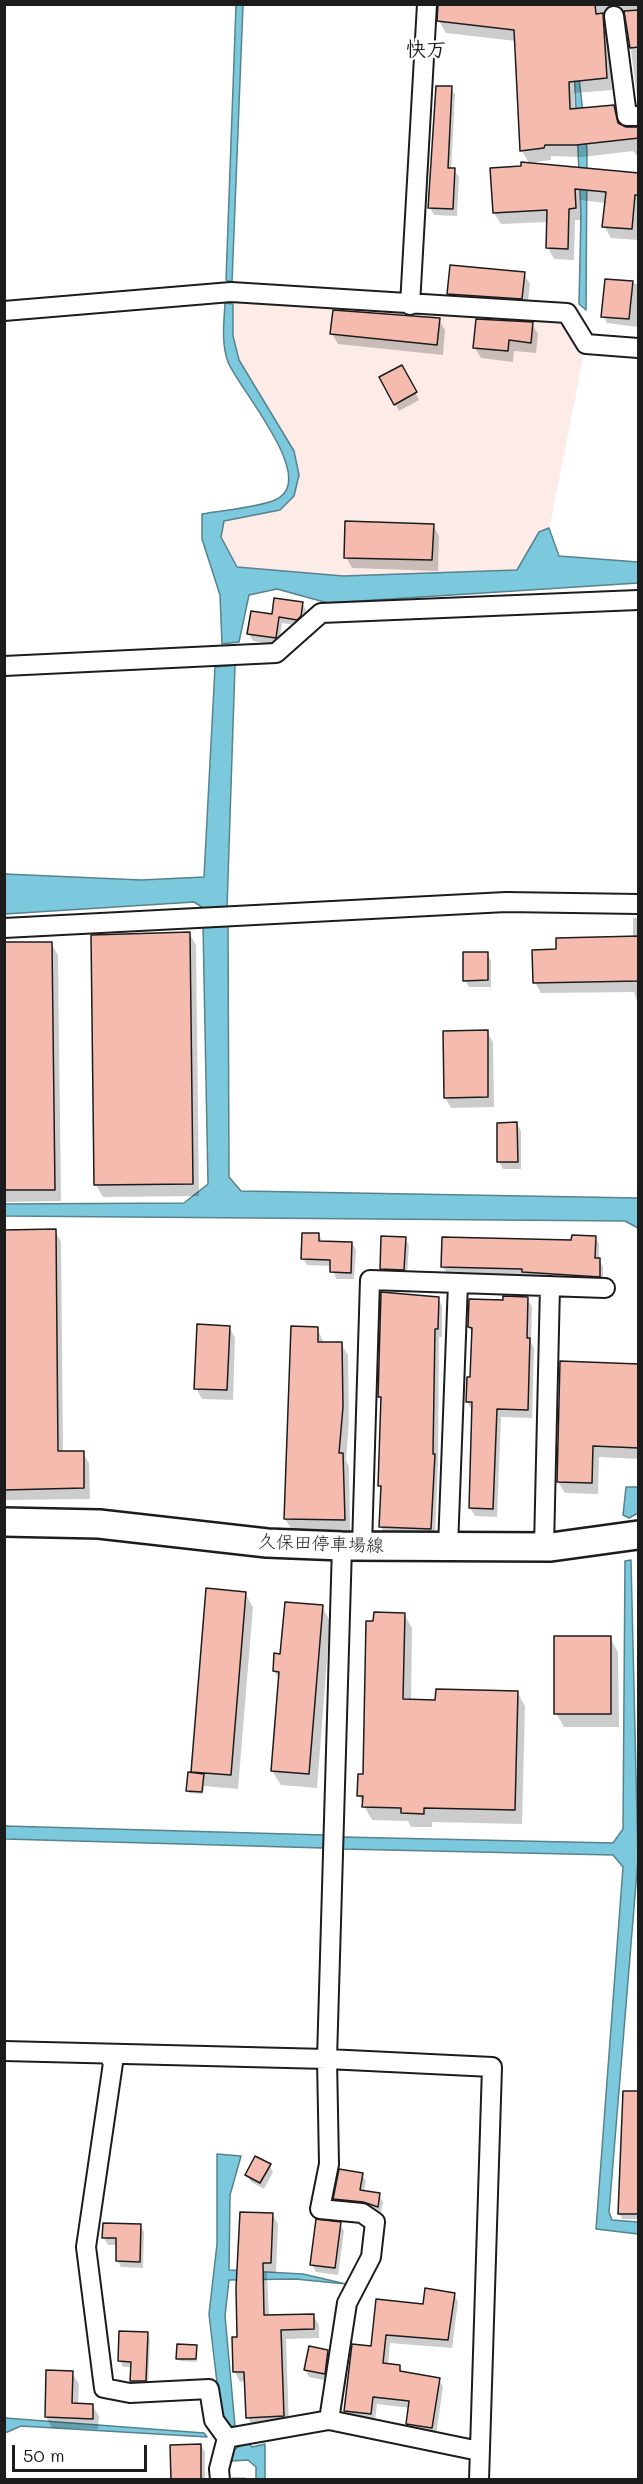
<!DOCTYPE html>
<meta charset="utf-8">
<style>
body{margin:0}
#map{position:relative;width:643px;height:2484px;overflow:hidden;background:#fff;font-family:Mali,sans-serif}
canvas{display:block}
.frame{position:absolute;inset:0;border:6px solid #1c1c1c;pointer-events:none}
.scale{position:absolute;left:12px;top:2445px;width:135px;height:27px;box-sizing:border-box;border:3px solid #1c1c1c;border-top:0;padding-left:8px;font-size:18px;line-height:21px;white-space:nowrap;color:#1c1c1c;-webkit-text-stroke:4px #fff;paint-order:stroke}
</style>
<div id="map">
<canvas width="643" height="2484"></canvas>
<div class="frame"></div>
<div class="scale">50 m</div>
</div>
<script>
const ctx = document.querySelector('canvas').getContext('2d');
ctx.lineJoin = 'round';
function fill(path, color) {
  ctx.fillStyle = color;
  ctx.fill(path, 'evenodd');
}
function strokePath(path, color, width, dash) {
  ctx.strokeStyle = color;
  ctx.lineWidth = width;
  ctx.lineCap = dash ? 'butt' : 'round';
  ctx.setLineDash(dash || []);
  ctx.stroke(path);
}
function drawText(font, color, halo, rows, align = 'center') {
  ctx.font = font + ' Mali,"Klee One",sans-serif';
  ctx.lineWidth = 5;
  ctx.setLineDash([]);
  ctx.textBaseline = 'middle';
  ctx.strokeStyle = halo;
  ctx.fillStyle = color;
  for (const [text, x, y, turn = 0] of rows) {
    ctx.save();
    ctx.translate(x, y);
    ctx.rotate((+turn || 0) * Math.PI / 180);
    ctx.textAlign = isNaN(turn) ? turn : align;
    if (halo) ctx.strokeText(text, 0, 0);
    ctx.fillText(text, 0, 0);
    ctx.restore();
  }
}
fill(new Path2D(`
 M237 298 559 321 584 353 542 566 517 570 343 576 237 567 222 573 213 518 287 501 294 460 229 354V303L233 304Z`), '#fcebe7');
const water = new Path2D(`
 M236 5H243L232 282 226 280Z
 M571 5 587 150 586 310 579 304 581 213Z
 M225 303 233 304V336L239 360 294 451 299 475 294 496 280 510 224 521 221 537 237 567 343 576 517 570 539 532 549 528 559 556 638 562V583L328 603 277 589 249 595 239 642 222 644 220 595 202 539V514C224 510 255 508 275 500 321 481 238 388 228 362 221 343 224 322 225 303Z
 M235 665 227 908 205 909 194 902 5 914V874L141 880 204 877 215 667Z
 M228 922 229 1177 241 1191 638 1198V1228L625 1221 5 1216 4 1204 184 1203 208 1184 203 925Z
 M626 1487H638V1513L629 1518 623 1515Z
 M631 1560 638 1859 609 2212 612 2220 638 2222V2234L596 2229 623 1867 613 1855 342 1849V1837L613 1843 623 1829 625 1561Z
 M5 1826 324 1835 323 1848 5 1839Z
 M217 2154 241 2156 230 2195 229 2270 303 2274 346 2284 295 2279 229 2280 225 2316 235 2426 229 2427 221 2417 209 2314 217 2244Z
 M5 2418 204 2433 207 2437 21 2426 5 2433Z
 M247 2442 252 2447 265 2444V2479H256V2467L248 2460 232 2461 233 2450Z`);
fill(water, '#7cc8dc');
strokePath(water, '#56838f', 1.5);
fill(new Path2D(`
 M577 4H638V105L627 19 621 16 613 62H610L612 90 574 93 575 110 613 106 621 127H638V157L633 151 583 157 551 156V160L529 163 522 151 516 41 446 33 439 21Z
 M451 88 455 95 451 170H454L459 177 457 216 434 215 430 208Z
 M492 169 638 174V240L611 238 604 226 606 203 580 200 581 220H575L574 260 554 259 548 248V222L501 224 494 213Z
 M524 274 530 284 527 309 455 305 449 294Z
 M606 280 638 284V327L607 323 603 316Z
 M439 320 445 330 443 355 338 344 332 334Z
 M532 324 538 334 536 353 514 351 513 362 481 358 475 348Z
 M402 367 419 400 399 411 381 378Z
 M433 525 439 536 438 571 352 568 346 557Z
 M302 603 306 610 304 623 301 626 282 623 279 645 253 641 249 634 273 616Z
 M633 918H638V1004L634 992 541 993 535 982 558 951 633 938Z
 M189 933 196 945 199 1196 103 1197 96 1185Z
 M51 943 58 955 61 1201 4 1202V944Z
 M487 954 491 961V987H469L465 980Z
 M487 1032 493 1042 494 1107 451 1108 445 1097Z
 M498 1124H517L521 1131V1169H503L499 1162Z
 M55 1231 61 1242 63 1453H83L89 1463 90 1499 4 1500V1232Z
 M319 1235 323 1242 352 1243 356 1250 354 1279H336L332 1266 307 1265 303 1258Z
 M595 1237 599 1244V1260L603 1267V1283L528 1279 526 1276 447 1274 443 1267Z
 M405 1238 409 1245 407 1276H385L381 1269Z
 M438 1298 442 1306V1337H439L438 1464 435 1536 385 1535 381 1527 382 1401 379 1396Z
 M527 1298 532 1307 531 1342 534 1348 532 1418 501 1417 497 1517 475 1516 470 1508 472 1410 467 1402 472 1378 473 1334 469 1327 504 1302Z
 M229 1327 235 1338 233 1400 202 1399 196 1388Z
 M317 1328 324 1343 341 1344 348 1355 349 1420 346 1460 349 1467 350 1531 292 1530 285 1519Z
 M638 1365V1459L599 1457 598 1494 565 1493 558 1482Z
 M637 1566H638V1604Z
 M245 1593 253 1607 238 1789 204 1786 203 1794 189 1793 188 1790 194 1774 193 1772Z
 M322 1607 330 1621 317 1788 281 1785 272 1771 280 1680 274 1671 282 1655Z
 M404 1614 412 1628 411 1701 437 1702 517 1692 525 1706 522 1824 432 1822V1827H411L408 1821 372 1820 364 1806 359 1796Z
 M610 1638 618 1652 619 1727H564L556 1713Z
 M638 2093V2219H622L620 2214Z
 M269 2165 273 2172 264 2189 251 2182 247 2175Z
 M362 2175 366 2181 364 2192 379 2195 383 2202 381 2213 339 2206 335 2199Z
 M272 2214 278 2224 276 2273 267 2272 269 2316 313 2315 319 2325V2338L286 2339 289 2426 253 2427 248 2418 246 2381 240 2382 235 2372 239 2339Z
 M340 2224 344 2231 338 2275 316 2272 312 2265Z
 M140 2225 144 2232 143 2268 121 2267 117 2260V2245H108L104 2238Z
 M454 2294 458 2302 452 2348 390 2343 388 2365 400 2367 403 2374 439 2379 443 2387 436 2435 412 2432 407 2424 410 2408 377 2404 375 2421 350 2419 346 2411 372 2348 377 2300 424 2305Z
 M147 2333 150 2339 148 2386H135L132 2381V2367H123L120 2361Z
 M196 2346 197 2362 180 2361 178 2358Z
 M327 2351 332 2358 328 2381 309 2377 305 2370Z
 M72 2373 79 2384 78 2405H92L99 2416 98 2429 52 2428 46 2417Z
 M201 2445 205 2452V2480H172Z
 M232 2477H245L247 2480H232Z`), '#0003');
const building = new Path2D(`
 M438 4H595L596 14 603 13 607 78 569 82 570 109 614 105 618 123 626 127H639V138L576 145H545L544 148 520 151 514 30 437 21Z
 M639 10V47L630 48 624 11Z
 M436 86H452L448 168H455L453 209 428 208Z
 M521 162 639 173V195H635L632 229 602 227 606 192 575 189 576 208 569 209 568 249 546 248 547 210 493 213 490 168 521 166Z
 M450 265 525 272 522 299 447 294Z
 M605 279 633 281 629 319 601 317Z
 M333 310 440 318 437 345 330 334Z
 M476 319 533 322 531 343 509 340 508 351 473 348Z
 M402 365 417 392 394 405 379 377Z
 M345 521 434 524 432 560 344 558Z
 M274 598 303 602 301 616 297 620 279 617 276 638 247 634 251 611 272 614Z
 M190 932 193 1184 94 1185 91 935Z
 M639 936V981L533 983 532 950 556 949V938Z
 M4 942H52L55 1190H4Z
 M463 952H488V980L463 981Z
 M488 1030V1097L444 1098 443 1031Z
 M517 1122 518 1162H497V1123Z
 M56 1229 58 1451H84V1488L4 1490V1230Z
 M302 1233H319V1241L352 1242 351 1273 330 1272V1260L301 1259Z
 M572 1235 596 1236 595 1258H600V1277L522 1272V1269L441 1267 442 1237 571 1240Z
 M381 1236 406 1237 404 1270 380 1269Z
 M381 1292 439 1297 438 1329H435L433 1454H435L431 1529 379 1527 381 1486H378L381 1397H378Z
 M503 1296 528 1297 527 1338H530L528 1410 497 1409 493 1509 469 1508 472 1402H466L467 1377H470L472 1328 468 1327 469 1299 503 1300Z
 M197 1324 230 1326 227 1390 194 1389Z
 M291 1326 318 1327V1342H342L343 1407 339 1453H343L345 1520 284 1519Z
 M560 1361 639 1364V1448L593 1446 592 1483 557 1482Z
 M206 1588 246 1592 231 1775 191 1772Z
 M285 1602 323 1605 309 1774 271 1771 279 1672 273 1671 274 1653 280 1654Z
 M374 1612 405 1613 403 1699 435 1700 436 1689 518 1691 515 1810 424 1808V1814L401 1813V1808L362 1807 363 1796H357L358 1774H363L366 1621H373Z
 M554 1636H611V1714H554Z
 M188 1772 204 1774 202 1792 186 1791Z
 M623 2091H639V2214H618Z
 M255 2156 271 2164 260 2183 245 2175Z
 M339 2169 363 2173 360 2190 380 2193 378 2207 363 2202 333 2199Z
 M240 2212 273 2213 271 2263H263L264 2315 314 2314V2329L281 2330 284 2416 246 2418 244 2372H233L232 2337H237L236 2288Z
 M316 2219 341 2222 335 2268 310 2265Z
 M103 2223 141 2224 140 2262 116 2261V2238H102Z
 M425 2288 455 2293 448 2340 386 2335 383 2363 400 2365V2371L440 2378 432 2428 406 2424 409 2401 373 2397 371 2414 344 2411 352 2344 371 2346 376 2299 423 2304Z
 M119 2331 148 2332 146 2381H130L131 2362 118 2361Z
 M177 2344 197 2345 196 2359H176Z
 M309 2346 328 2350 325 2374 304 2370Z
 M46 2370 73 2371 72 2403 93 2404V2419L45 2417Z
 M201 2444V2480H171L170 2445Z`);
fill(building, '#f5bbae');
strokePath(building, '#1c1c1c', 1.5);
const minor = new Path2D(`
 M614 16 627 116H638
 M410 305 427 4
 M4 311 231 292 567 313 586 344 638 348
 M4 666 276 653 321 613 638 600
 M4 928 506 902 638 904
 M362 1546 370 1280 605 1288
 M448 1547 458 1283
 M544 1547 550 1286
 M4 2051 327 2059 492 2067 479 2480
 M108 2054 113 2063 86 2247 104 2388 130 2393 209 2389 214 2420 227 2438
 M329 2420 347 2303 371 2257 375 2222 362 2213 320 2209 329 2164 327 2059 342 1546
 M227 2438 329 2420 479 2451
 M220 2480 219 2469 227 2438`);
const secondary = new Path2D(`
 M4 1522 99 1524 267 1543 342 1546 551 1547 638 1535`);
strokePath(minor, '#1c1c1c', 22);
strokePath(secondary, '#1c1c1c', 32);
strokePath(minor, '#fff', 18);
strokePath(secondary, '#fff', 27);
drawText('18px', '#1c1c1c', '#fff', [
 ["久保田停車場線",321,1544,2]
]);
drawText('bold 20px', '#1c1c1c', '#fff', [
 ["快万",426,50]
]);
</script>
